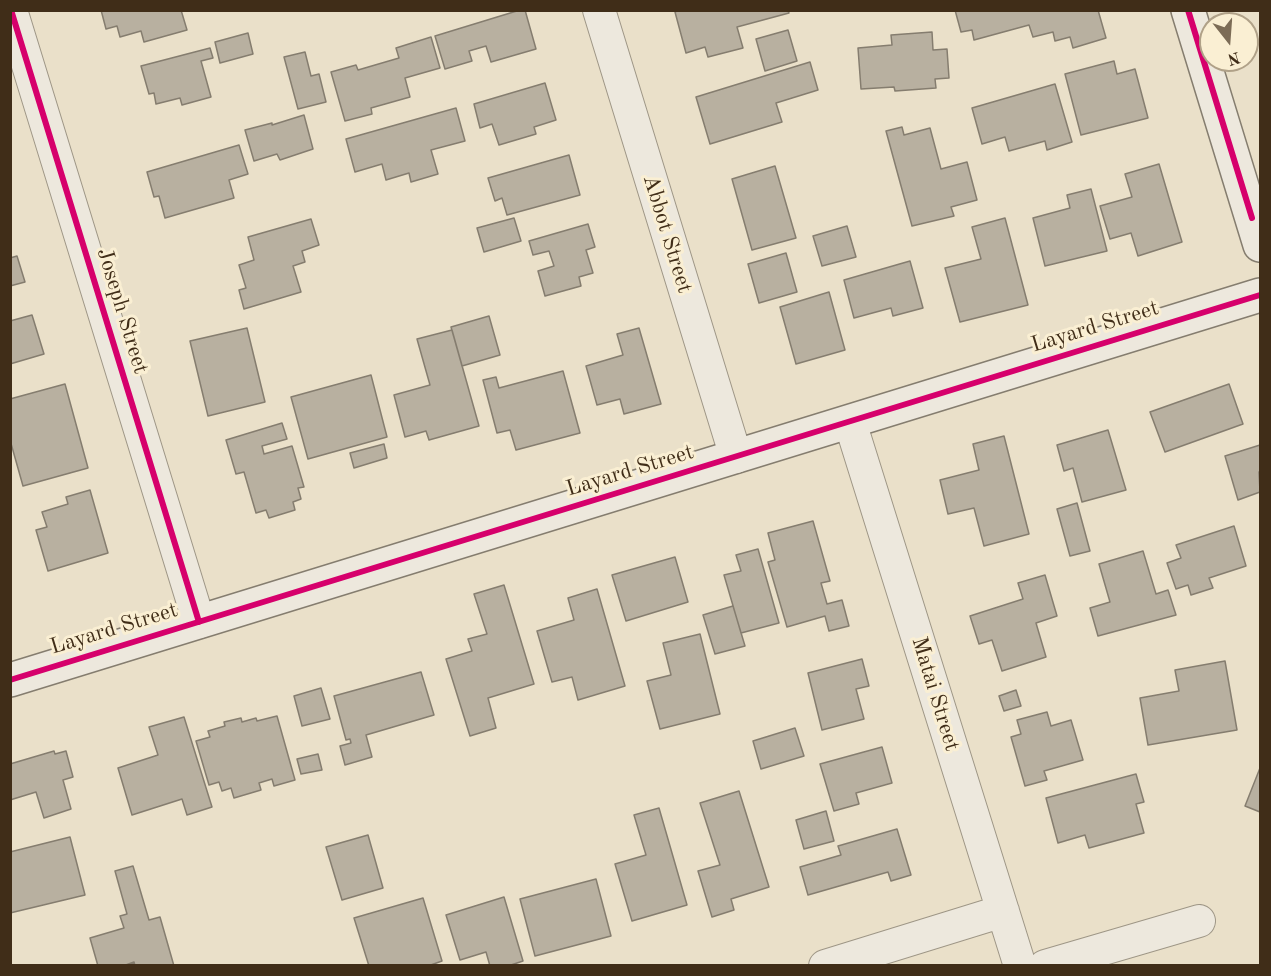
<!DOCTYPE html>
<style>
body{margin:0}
#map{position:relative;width:1271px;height:976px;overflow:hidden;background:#eae0c9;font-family:"Old Standard TT",serif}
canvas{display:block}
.frame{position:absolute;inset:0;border:12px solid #402d18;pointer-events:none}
.north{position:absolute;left:1199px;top:12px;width:60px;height:60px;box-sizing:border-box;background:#faefd3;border:2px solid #b0a188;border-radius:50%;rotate:163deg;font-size:16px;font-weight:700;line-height:24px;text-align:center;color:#402d18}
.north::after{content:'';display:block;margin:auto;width:21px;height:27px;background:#7c6c56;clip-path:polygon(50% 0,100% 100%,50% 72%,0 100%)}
</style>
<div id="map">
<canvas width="1271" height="976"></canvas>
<div class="frame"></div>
<div class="north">N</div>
</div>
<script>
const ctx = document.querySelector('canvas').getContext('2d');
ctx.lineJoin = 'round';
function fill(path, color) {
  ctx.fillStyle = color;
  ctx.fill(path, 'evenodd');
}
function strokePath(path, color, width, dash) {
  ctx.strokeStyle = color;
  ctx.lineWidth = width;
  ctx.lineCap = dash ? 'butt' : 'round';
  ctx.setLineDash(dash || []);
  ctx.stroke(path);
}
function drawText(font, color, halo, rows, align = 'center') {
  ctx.font = font + ' "Old Standard TT",serif';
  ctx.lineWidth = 6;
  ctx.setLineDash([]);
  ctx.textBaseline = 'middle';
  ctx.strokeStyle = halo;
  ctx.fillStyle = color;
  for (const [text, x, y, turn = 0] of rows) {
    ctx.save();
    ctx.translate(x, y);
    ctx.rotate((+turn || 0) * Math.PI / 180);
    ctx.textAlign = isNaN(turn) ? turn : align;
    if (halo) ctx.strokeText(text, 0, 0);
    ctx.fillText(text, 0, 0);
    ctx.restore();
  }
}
const building = new Path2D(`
 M101 10H181L187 30 144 42 141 31 120 37 117 26 106 29Z
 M520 10H525L536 49 491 62 486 46 469 51 472 61 445 69 435 36Z
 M679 10H788L789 13 737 27 743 48 708 57 705 47 686 53 675 12Z
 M955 10H1098L1106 38 1073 48 1070 37 1055 41 1053 32 1033 37 1029 25 974 40 972 30 961 32Z
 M788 30 797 61 765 71 756 39Z
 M932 32 933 50 947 49 949 78 935 79 936 88 895 91 894 87 861 89 858 48 892 45 891 35Z
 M248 33 253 54 220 63 215 42Z
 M431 37 440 68 405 78 410 97 371 108 372 114 345 121 331 72 356 65 358 70 399 58 396 48Z
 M210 48 213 58 201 61 211 97 182 105 180 98 156 104 154 93 149 94 141 66Z
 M305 52 311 76 319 74 326 102 298 109 284 57Z
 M1114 61 1117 74 1135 69 1148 118 1081 135 1065 74Z
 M810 62 818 90 776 103 782 122 710 144 696 97Z
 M545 83 556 120 534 127 536 134 499 145 492 124 480 128 474 104Z
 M1055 84 1072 142 1047 150 1045 141 1009 151 1005 137 982 144 972 108Z
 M456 108 465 141 431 150 438 174 411 182 409 173 386 180 382 164 355 172 346 139Z
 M304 115 313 149 280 160 277 154 254 161 245 130 272 123V125Z
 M902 127 904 135 930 128 941 169 967 162 977 200 951 207 954 216 912 226 886 131Z
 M239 145 248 174 229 180 234 198 165 218 159 196 154 197 147 172Z
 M569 155 580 195 507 215 502 198 495 201 488 178Z
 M1159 164 1182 242 1138 256 1131 233 1110 239 1100 206 1132 197 1125 174Z
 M775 166 796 238 752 250 732 179Z
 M1091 189 1107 251 1045 266 1033 218 1070 208 1067 195Z
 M514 218 521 241 484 252 477 228Z
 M1005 218 1028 305 960 322 945 268 981 259 972 227Z
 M311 219 319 245 302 251 305 262 293 266 301 292 244 309 239 290 246 288 239 265 254 260 248 237Z
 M588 224 595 247 586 250 593 273 579 277 581 286 545 296 538 271 554 266 549 251 533 255 529 241Z
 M847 226 856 257 822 266 813 236Z
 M786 253 797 292 759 303 748 264Z
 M17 256 25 282 10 286V258Z
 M910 261 923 308 893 316 891 308 854 318 844 280Z
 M829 292 845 350 796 364 780 307Z
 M32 315 44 354 10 364V321Z
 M489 316 500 355 462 366 451 327Z
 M247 328 265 402 208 416 190 341Z
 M639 328 661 404 624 414 620 399 597 405 586 366 623 355 617 334Z
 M452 330 479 426 429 440 426 431 405 437 394 395 430 385 417 339Z
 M563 371 580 433 516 450 510 430 497 433 483 380 496 377 499 388Z
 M371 375 387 437 308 459 291 397Z
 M65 384 88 468 23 486 10 440V399Z
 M1229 384 1243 424 1165 452 1150 412Z
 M282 423 287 439 262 446 264 454 292 446 304 487 298 488 301 499 293 502 295 510 269 518 266 510 256 513 244 472 236 474 226 440Z
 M1108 430 1126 490 1082 502 1073 468 1064 471 1057 445Z
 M1004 436 1029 534 984 546 974 508 948 514 940 480 979 470 973 444Z
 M384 444 387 458 354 468 350 453Z
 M1260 445V471L1259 472 1260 492 1238 500 1225 456Z
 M90 490 108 553 48 571 36 530 47 527 42 512 68 504 66 497Z
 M1077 503 1090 551 1070 556 1057 509Z
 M813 521 830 581 821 583 827 604 842 600 849 626 829 631 825 616 787 627 768 562 775 560 768 533Z
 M1234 526 1246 566 1209 578 1213 588 1191 595 1188 585 1176 589 1167 563 1181 558 1176 545Z
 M758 549 779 623 741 633 724 575 741 571 736 555Z
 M1143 551 1156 594 1168 590 1176 615 1098 636 1090 608 1110 602 1099 564Z
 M675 557 688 602 626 621 612 575Z
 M1045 575 1057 616 1036 623 1046 657 1002 671 992 640 979 644 970 616 1023 599 1018 583Z
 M504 585 534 684 488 698 496 728 470 736 446 659 472 651 468 639 487 634 474 594Z
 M597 589 625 686 578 700 572 677 552 682 537 631 574 620 568 598Z
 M733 606 745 646 715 654 703 615Z
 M700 634 720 714 660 729 647 681 671 675 663 643Z
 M862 659 869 686 856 689 864 719 822 730 808 673Z
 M1225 661 1237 730 1148 745 1140 698 1179 691 1175 670Z
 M421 672 434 715 366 735 372 757 345 765 340 746 351 743 350 739 346 740 334 696Z
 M321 688 330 719 302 726 294 696Z
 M1016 690 1021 706 1004 711 999 696Z
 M1047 712 1051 726 1071 720 1083 760 1044 771 1047 780 1025 786 1011 737 1021 734 1017 720Z
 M277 716 295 780 274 786 272 779 259 783 261 790 234 798 231 788 222 791 219 782 209 785 196 741 210 737 208 731 225 726 224 722 241 718 242 722 256 718 257 721Z
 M184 717 212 807 187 815 182 799 132 815 118 768 158 755 149 727Z
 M795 728 804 756 761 769 753 741Z
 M882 747 892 783 856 793 859 804 834 811 820 764Z
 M54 751 55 754 66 751 73 777 63 780 71 809 44 818 36 792 10 800V764Z
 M318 754 322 770 301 774 297 759Z
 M1260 768V812L1245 806Z
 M1136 774 1144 802 1136 804 1144 833 1089 848 1085 835 1058 843 1046 798Z
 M739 791 769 887 731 899 734 910 712 917 698 871 720 865 700 803Z
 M659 808 687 905 632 921 615 864 646 855 634 815Z
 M826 811 834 841 804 849 796 820Z
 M897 829 911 875 891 881 888 872 808 895 800 867 841 855 838 846Z
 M368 835 383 888 342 900 326 847Z
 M70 837 85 895 10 913V852Z
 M133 866 149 920 160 917 174 966H135L134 962 123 966H98L90 938 124 928 120 916 127 914 115 871Z
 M596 879 611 936 535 956 520 899Z
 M504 897 523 961 508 966H490L486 952 460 960 446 915Z
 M423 898 442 961 428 966H369L354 918Z`);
fill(building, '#b8b0a0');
strokePath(building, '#857d6f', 1.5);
const street = new Path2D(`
 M11 10 199 622
 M599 10 736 457
 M850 422 1020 966
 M825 966 1003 911
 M1045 966 1199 921`);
const secondary = new Path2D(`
 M1188 10 1260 245
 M10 680 1260 295`);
strokePath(street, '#9e9686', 34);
strokePath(secondary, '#857d6f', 36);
strokePath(street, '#ede8dd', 32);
strokePath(secondary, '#ede8dd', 33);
strokePath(new Path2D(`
 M11 10 199 622
 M1188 10 1252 218
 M10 680 1260 295`), '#d6006c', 6);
drawText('22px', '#402d18', '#faefd3', [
 ["Abbot Street",667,234,73],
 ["Joseph Street",122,311,73],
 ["Layard Street",1095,327,-17],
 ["Layard Street",630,471,-17],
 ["Layard Street",114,629,-17],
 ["Matai Street",935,694,73]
]);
</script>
